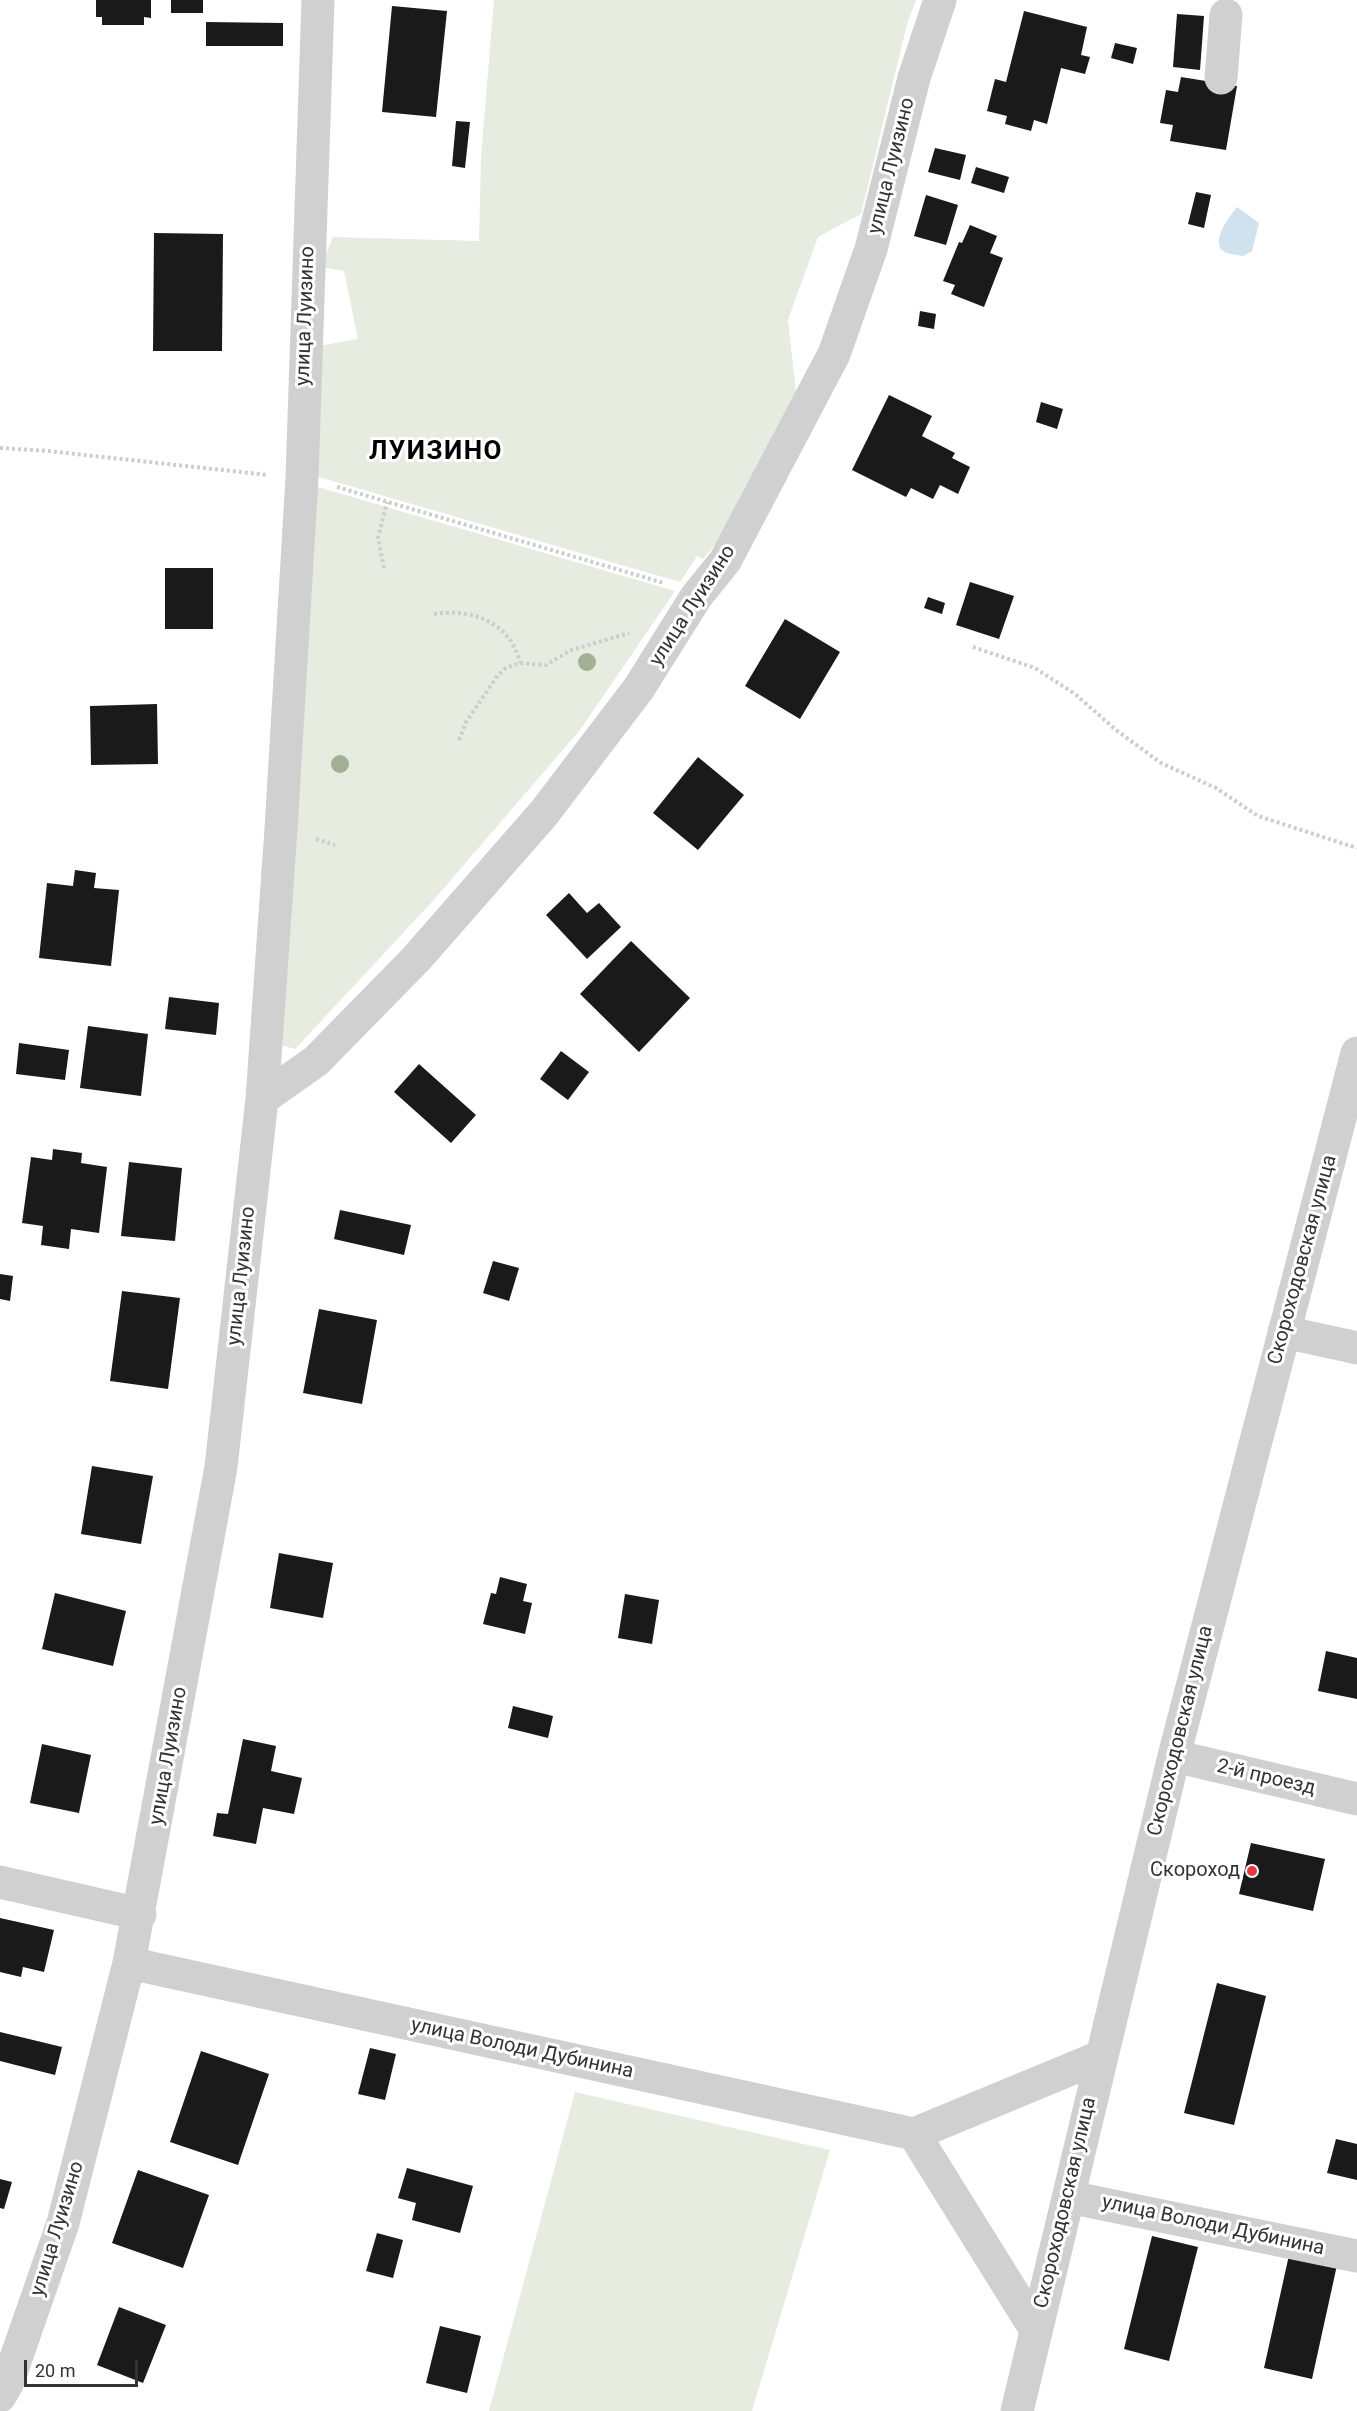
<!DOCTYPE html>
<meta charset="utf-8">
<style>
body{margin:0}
#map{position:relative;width:1357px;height:2411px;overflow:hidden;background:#fff;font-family:Roboto,sans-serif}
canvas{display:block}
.scale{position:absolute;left:24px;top:2360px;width:114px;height:27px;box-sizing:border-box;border:3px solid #333;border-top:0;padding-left:8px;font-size:18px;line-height:21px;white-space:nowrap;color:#333;-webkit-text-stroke:4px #fff;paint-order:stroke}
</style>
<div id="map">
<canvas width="1357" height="2411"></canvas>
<div class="scale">20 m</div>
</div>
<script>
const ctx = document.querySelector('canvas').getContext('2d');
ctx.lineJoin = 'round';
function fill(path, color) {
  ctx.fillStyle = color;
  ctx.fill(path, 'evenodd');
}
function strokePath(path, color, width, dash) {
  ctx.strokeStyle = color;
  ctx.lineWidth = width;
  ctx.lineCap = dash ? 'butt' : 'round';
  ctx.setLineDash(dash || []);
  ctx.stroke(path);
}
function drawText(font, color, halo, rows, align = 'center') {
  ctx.font = font + ' Roboto,sans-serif';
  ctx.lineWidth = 6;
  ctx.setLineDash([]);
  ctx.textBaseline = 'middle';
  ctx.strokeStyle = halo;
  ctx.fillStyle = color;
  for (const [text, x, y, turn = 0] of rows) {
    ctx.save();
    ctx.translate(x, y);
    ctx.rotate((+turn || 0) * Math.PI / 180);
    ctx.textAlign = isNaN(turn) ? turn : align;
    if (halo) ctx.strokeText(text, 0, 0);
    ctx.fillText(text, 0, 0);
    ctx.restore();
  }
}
fill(new Path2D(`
 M494 0H916L907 24 861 214 818 237 788 320 796 392 716 543 703 559 697 556 680 582 312 475 319 346 358 339 344 271 320 267 333 237 479 241 481 157Z
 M311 485 675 591 580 730 431 903 295 1049 281 1045Z
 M575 2092 830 2150 752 2411H489Z`), '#e6ecdf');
fill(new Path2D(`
 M1237 207 1259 223 1252 251 1243 256C1237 254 1228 255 1223 251 1210 241 1230 216 1237 207Z`), '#cfe2ee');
fill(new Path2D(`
 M96 0H151V18L144 17V25H102V17H96Z
 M171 0H203V13H171Z
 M392 6 447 11 436 117 382 112Z
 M1024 11 1087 27 1081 55 1090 57 1085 74 1061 68 1047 124 1034 120 1031 131 1005 124 1007 116 987 111 995 79 1006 82Z
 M1177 14 1204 16 1200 70 1173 67Z
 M206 22 283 23V46H206Z
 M1115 43 1137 48 1133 64 1111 58Z
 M1181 77 1237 86 1226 150 1170 141 1173 125 1160 123 1166 90 1178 92Z
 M456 121 470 122 465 168 452 166Z
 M935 148 966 155 960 180 928 172Z
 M976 167 1009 177 1004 193 971 183Z
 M1196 192 1211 195 1204 228 1188 224Z
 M926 195 958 205 946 245 914 236Z
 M970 225 997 236 990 253 1003 258 984 307 951 294 955 285 943 281 959 242 962 243Z
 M154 233 223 234 222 351H153Z
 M920 311 936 314 934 329 918 326Z
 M889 395 932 416 922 436 955 453 952 458 970 467 958 494 940 485 933 499 911 488 906 497 852 470Z
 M1041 402 1063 409 1057 429 1036 422Z
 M165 568H213V629H165Z
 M970 582 1014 596 999 639 956 625Z
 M928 597 945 603 942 614 924 608Z
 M785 619 840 652 800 719 745 686Z
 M157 704 158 764 91 765 90 706Z
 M698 757 744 795 698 850 653 813Z
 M75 870 96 873 94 888 119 890 111 966 39 958 47 883 73 886Z
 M569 893 587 913 599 903 621 927 587 959 546 915Z
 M631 941 690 998 639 1052 580 994Z
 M169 997 219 1003 216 1035 165 1029Z
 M88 1026 148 1034 141 1096 80 1088Z
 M19 1043 69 1050 65 1080 16 1074Z
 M561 1051 589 1072 568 1100 540 1079Z
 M419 1064 476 1115 451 1143 394 1092Z
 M53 1149 82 1153 81 1163 107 1167 99 1233 71 1229 69 1249 41 1245 43 1226 22 1223 31 1157 52 1160Z
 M129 1162 182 1168 175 1241 121 1236Z
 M340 1210 411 1225 404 1255 334 1239Z
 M493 1261 519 1268 509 1301 483 1293Z
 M0 1274 13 1276 10 1301 0 1299Z
 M122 1291 180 1298 168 1389 110 1381Z
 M319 1309 377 1320 362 1404 303 1393Z
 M92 1466 153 1476 141 1544 81 1534Z
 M279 1553 333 1563 323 1618 270 1608Z
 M500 1577 527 1584 523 1601 532 1603 525 1634 483 1624 491 1593 496 1594Z
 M55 1593 126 1611 113 1666 42 1649Z
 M625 1594 659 1600 652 1644 618 1638Z
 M1326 1651 1357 1658V1699L1318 1691Z
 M513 1706 553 1716 548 1738 508 1728Z
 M243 1739 276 1746 271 1771 302 1778 294 1814 263 1808 256 1844 213 1836 217 1813 228 1814Z
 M42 1744 91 1755 79 1813 30 1803Z
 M1251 1843 1325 1859 1313 1911 1239 1894Z
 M0 1918 54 1930 44 1972 23 1967 21 1977 0 1972Z
 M1217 1983 1266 1996 1234 2125 1184 2113Z
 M0 2032 62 2047 55 2075 0 2061Z
 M370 2048 396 2054 385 2100 358 2094Z
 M201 2051 269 2074 238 2165 170 2142Z
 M1336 2139 1357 2144V2180L1327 2173Z
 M407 2168 473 2186 460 2233 412 2220 416 2203 398 2198Z
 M138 2170 209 2195 183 2268 112 2243Z
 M0 2179 12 2182 4 2209 0 2208Z
 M377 2233 403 2240 393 2278 366 2271Z
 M1152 2236 1198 2247 1169 2361 1124 2349Z
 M1291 2246 1339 2256 1312 2379 1264 2368Z
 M119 2307 166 2325 143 2383 97 2365Z
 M440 2326 481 2336 467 2393 426 2383Z`), '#1a1a1a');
strokePath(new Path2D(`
 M0 448 48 451 268 475
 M337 487 664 583
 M384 568 378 538 387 502
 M434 614C471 608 511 622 520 663
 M973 647 1035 668 1075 694 1116 730 1161 763 1216 788 1258 816 1357 848
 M459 740 466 722 498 675 506 668 520 663 546 665 571 650 629 633
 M316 839 335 845`), '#cdcdcd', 4, [3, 3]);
strokePath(new Path2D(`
 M1221 78 1226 15
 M262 1099 316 1061 416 959 544 813 639 688 696 597 725 561 834 354 871 249 914 78 940 0
 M1284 1332 1357 1348
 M1174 1756 1357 1799
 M0 1882 140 1914
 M129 1963 914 2134 1100 2057
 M914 2134 1036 2330
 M1069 2197 1357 2256
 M0 2396 7 2384 63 2223 129 1963 221 1467 262 1099 281 829 302 478 318 0
 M1017 2411 1174 1756 1357 1053`), '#d0d0d0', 33);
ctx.fillStyle = '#a2b095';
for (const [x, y] of [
 [587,662],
 [340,764]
]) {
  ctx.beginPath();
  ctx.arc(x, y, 9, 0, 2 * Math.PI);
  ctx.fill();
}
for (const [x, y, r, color] of [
 [1252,1871,6,"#e63946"]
]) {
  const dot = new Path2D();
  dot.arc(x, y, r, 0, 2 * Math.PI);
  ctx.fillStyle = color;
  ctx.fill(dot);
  strokePath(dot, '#fff', 2);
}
drawText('20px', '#333', '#fff', [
 ["улица Луизино",892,166,-76],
 ["улица Луизино",306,316,-88],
 ["улица Луизино",693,606,-57],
 ["Скороходовская улица",1303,1260,-75],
 ["улица Луизино",242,1276,-84],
 ["Скороходовская улица",1181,1731,-76],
 ["улица Луизино",169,1756,-80],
 ["2-й проезд",1266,1778,13],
 ["улица Володи Дубинина",522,2049,12],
 ["Скороходовская улица",1066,2203,-77],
 ["улица Володи Дубинина",1213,2226,12],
 ["улица Луизино",58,2229,-73]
]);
drawText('20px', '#333', '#fff', [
 ["Скороход",1240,1871]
], 'right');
ctx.letterSpacing = '1.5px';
drawText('bold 26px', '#000', '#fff', [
 ["ЛУИЗИНО",436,452]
]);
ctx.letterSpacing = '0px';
</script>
